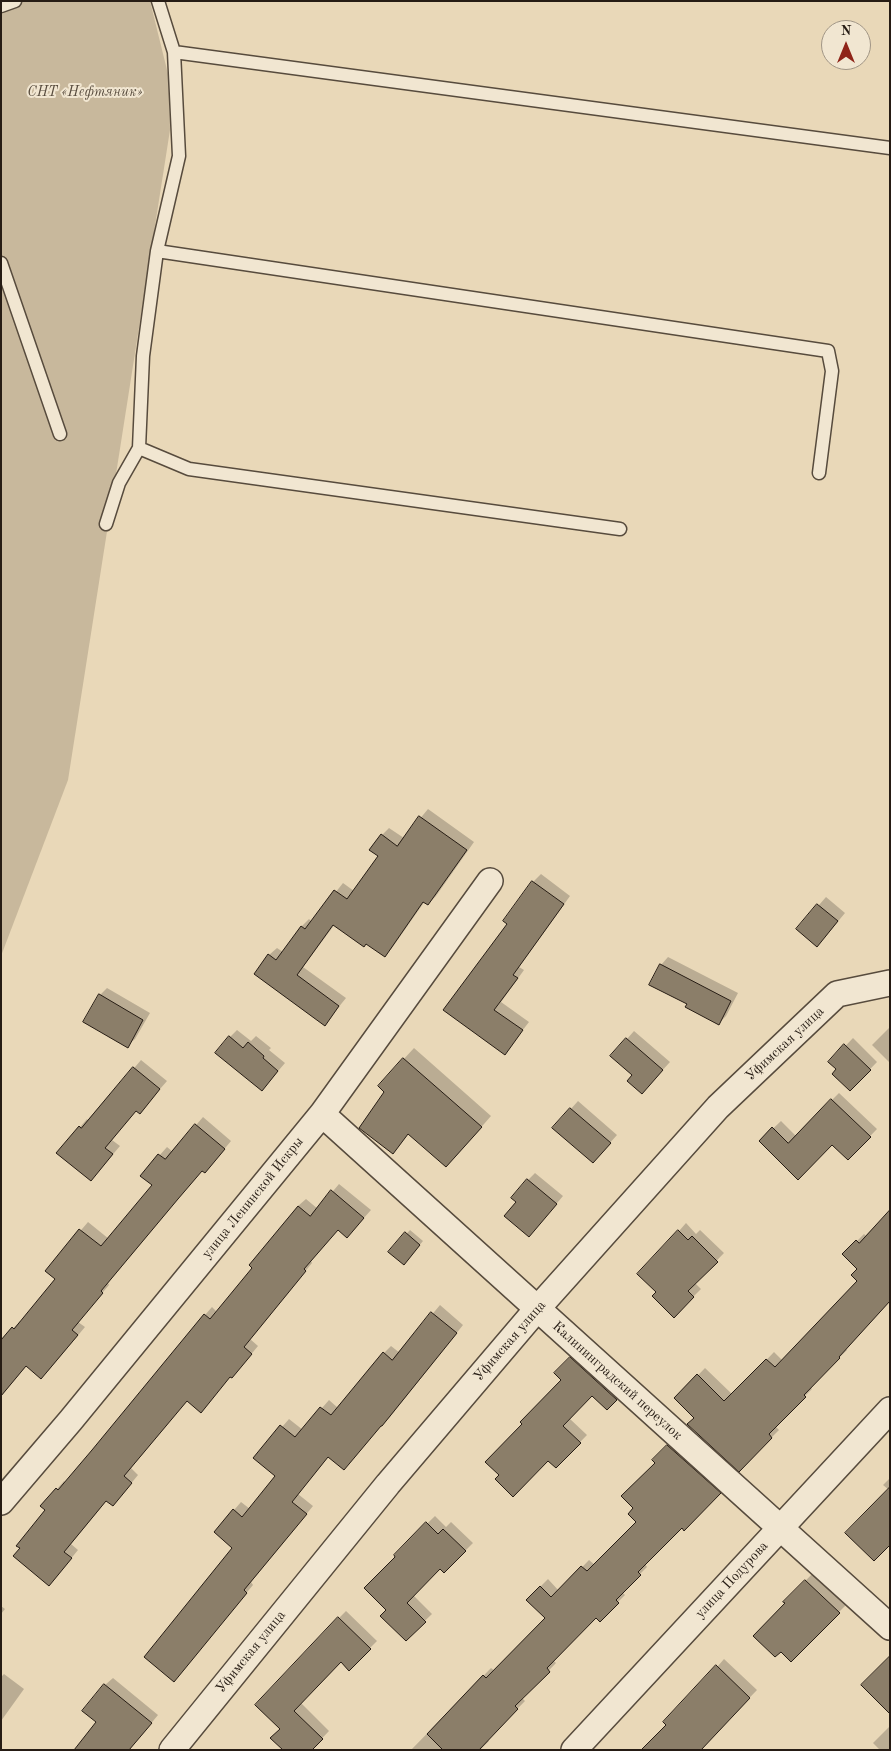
<!DOCTYPE html>
<meta charset="utf-8">
<style>
body{margin:0}
#map{position:relative;width:891px;height:1751px;overflow:hidden;background:#e9d8b8;font-family:"Old Standard TT",serif}
canvas{display:block}
.frame{position:absolute;inset:0;border:2px solid #261c14;pointer-events:none}
.north{position:absolute;left:821px;top:20px;width:50px;height:50px;box-sizing:border-box;background:#f1e6d1;border:1px solid #a09585;border-radius:50%;rotate:0deg;font-size:14px;font-weight:700;line-height:20px;text-align:center;color:#261c14}
.north::after{content:'';display:block;margin:auto;width:18px;height:22px;background:#8f2418;clip-path:polygon(50% 0,100% 100%,50% 72%,0 100%)}
</style>
<div id="map">
<canvas width="891" height="1751"></canvas>
<div class="frame"></div>
<div class="north">N</div>
</div>
<script>
const ctx = document.querySelector('canvas').getContext('2d');
ctx.lineJoin = 'round';
function fill(path, color) {
  ctx.fillStyle = color;
  ctx.fill(path, 'evenodd');
}
function strokePath(path, color, width, dash) {
  ctx.strokeStyle = color;
  ctx.lineWidth = width;
  ctx.lineCap = dash ? 'butt' : 'round';
  ctx.setLineDash(dash || []);
  ctx.stroke(path);
}
function drawText(font, color, halo, rows, align = 'center') {
  ctx.font = font + ' "Old Standard TT",serif';
  ctx.lineWidth = 4;
  ctx.setLineDash([]);
  ctx.textBaseline = 'middle';
  ctx.strokeStyle = halo;
  ctx.fillStyle = color;
  for (const [text, x, y, turn = 0] of rows) {
    ctx.save();
    ctx.translate(x, y);
    ctx.rotate((+turn || 0) * Math.PI / 180);
    ctx.textAlign = isNaN(turn) ? turn : align;
    if (halo) ctx.strokeText(text, 0, 0);
    ctx.fillText(text, 0, 0);
    ctx.restore();
  }
}
fill(new Path2D(`
 M1 1H150L169 78 170 130 68 780 1 956Z`), '#c8b89c');
fill(new Path2D(`
 M428 809 474 842 436 896 428 904 425 901 392 948 385 955 335 924 303 967 346 998 325 1024 269 955 277 948 283 952 301 927 309 919 312 922 343 883 354 891 380 856 382 835 389 828 404 838Z
 M541 874 570 896 519 967 524 970 501 1002 529 1022 505 1053 445 1010 509 924 505 921 533 882Z
 M826 897 845 913 825 937 798 929Z
 M668 957 738 993 726 1016 719 1023 661 965Z
 M107 988 150 1013 135 1039 127 1046 100 995Z
 M890 1027V1062H889L872 1045Z
 M237 1030 251 1041 256 1036 271 1048 269 1050 285 1063 262 1090 230 1037Z
 M634 1031 670 1062 649 1085 634 1075 612 1056Z
 M853 1038 877 1062 850 1090 837 1069 830 1062Z
 M414 1048 491 1116 456 1156 409 1133 393 1153 386 1092 379 1086Z
 M141 1060 167 1081 140 1112 136 1110 112 1140 120 1146 98 1172 58 1152 80 1127 87 1119 89 1121Z
 M839 1093 877 1129 848 1159 832 1143 798 1178 760 1141 781 1121 796 1136Z
 M578 1101 617 1135 600 1154 554 1128Z
 M203 1117 231 1141 212 1164 202 1170 185 1190 108 1283 109 1285 78 1322 85 1327 49 1370 41 1377 27 1365 1 1396V1342L20 1321 21 1322 57 1279 47 1270 88 1222 109 1239 153 1185 142 1175 167 1147 173 1152Z
 M535 1173 563 1196 536 1228 517 1202 528 1180Z
 M339 1184 371 1210 355 1228 338 1229 311 1261 312 1263 250 1339 258 1346 239 1369 231 1376 187 1400 131 1468 138 1475 120 1497 107 1500 71 1544 78 1550 56 1577 47 1510 42 1506 64 1481 66 1483 205 1315 212 1307 217 1312 254 1268 251 1265 298 1206 306 1199 318 1209Z
 M890 1212V1300L846 1349 847 1350 810 1387 812 1389 775 1426 779 1430 739 1470 689 1424 696 1417 676 1398 705 1368 733 1395 774 1352 783 1361 859 1281 853 1275 859 1269 844 1254 864 1234 867 1237Z
 M686 1223 696 1234 700 1230 724 1253 695 1283 701 1289 674 1316 658 1292 679 1231Z
 M410 1230 423 1241 407 1260 390 1252Z
 M440 1305 463 1325 390 1417 382 1425 329 1456 298 1494 313 1506 251 1582 253 1585 181 1672 234 1548 215 1532 241 1502 250 1509 277 1476 255 1458 289 1419 303 1430 329 1400 338 1408 384 1353 391 1346 400 1353Z
 M578 1350 624 1392 607 1409 592 1394 569 1418 587 1435 556 1467 548 1459 500 1475 523 1424 563 1380 556 1373Z
 M675 1438 727 1485 684 1529 682 1527 645 1564 647 1567 622 1592 625 1595 600 1620 596 1617 553 1660 556 1663 522 1698 525 1701 487 1740 489 1741 480 1750H411L491 1668 495 1671 546 1618 540 1587 548 1579 559 1591 589 1560 595 1565 638 1522 635 1508 657 1462 654 1460Z
 M890 1478V1543L889 1490 883 1485Z
 M435 1516 446 1527 451 1522 473 1543 444 1572 440 1568 413 1595 432 1614 406 1639 388 1609 397 1557 395 1555Z
 M813 1573 846 1605 791 1660 787 1603 785 1602Z
 M1 1606 5 1609 1 1614Z
 M346 1611 377 1641 349 1669 341 1660 300 1702 329 1731 311 1750 281 1729 339 1618Z
 M724 1659 757 1690 699 1750 667 1725Z
 M4 1674 24 1689 1 1721V1677Z
 M113 1678 158 1715 130 1749 131 1750H75L98 1722 105 1685Z
 M890 1726V1750H880L873 1743Z`), '#0003');
const building = new Path2D(`
 M419 816 467 850 428 905 423 902 385 957 366 944 364 947 333 925 297 975 339 1006 325 1026 254 974 268 954 276 960 301 926 305 929 334 890 347 899 378 856 369 850 381 834 397 846Z
 M532 881 564 904 513 975 518 978 494 1010 523 1030 505 1055 443 1010 507 924 503 921Z
 M817 904 838 921 817 947 796 929Z
 M660 964 731 1001 719 1025 685 1007 687 1004 649 985Z
 M99 994 143 1020 128 1048 83 1022Z
 M229 1036 243 1048 248 1042 264 1056 263 1058 278 1071 262 1091 215 1053Z
 M626 1038 663 1070 642 1094 627 1081 632 1075 610 1056Z
 M844 1044 871 1070 850 1091 832 1074 836 1069 828 1062Z
 M403 1058 482 1127 446 1167 408 1134 393 1154 359 1128 384 1092 378 1086Z
 M133 1067 160 1089 140 1114 136 1111 105 1148 113 1154 91 1181 56 1153 79 1126 81 1128Z
 M831 1099 871 1137 848 1160 832 1145 798 1180 759 1141 772 1127 788 1143Z
 M570 1108 611 1143 593 1163 552 1128Z
 M195 1124 225 1149 205 1173 202 1171 178 1199 101 1291 103 1293 72 1330 78 1335 41 1379 26 1366 1 1396V1340L12 1327 14 1329 55 1279 45 1271 79 1229 101 1246 152 1185 140 1176 158 1154 165 1159Z
 M527 1179 557 1204 529 1237 504 1216 516 1202 511 1198Z
 M331 1190 364 1218 347 1238 338 1230 304 1269 306 1271 244 1347 252 1354 232 1378 230 1377 201 1413 187 1401 124 1476 132 1483 113 1506 106 1501 64 1552 72 1558 49 1586 13 1556 20 1548 16 1546 45 1510 40 1506 56 1488 58 1490 92 1450 204 1314 210 1319 252 1268 249 1265 298 1206 310 1216Z
 M890 1210V1301L839 1357 840 1358 804 1395 806 1397 769 1434 772 1438 739 1472 687 1424 694 1418 674 1398 697 1374 724 1401 766 1359 775 1367 857 1281 851 1275 857 1269 842 1254 856 1240 859 1243Z
 M678 1230 688 1240 692 1236 718 1262 688 1291 694 1297 674 1318 652 1296 656 1292 637 1274Z
 M405 1232 420 1245 404 1265 388 1252Z
 M431 1312 457 1333 382 1426H381L344 1470 328 1457 292 1502 307 1514 244 1590 247 1593 174 1682 144 1657 232 1548 214 1532 233 1509 242 1517 275 1476 253 1458 280 1425 295 1437 320 1407 331 1415 383 1352 392 1360Z
 M570 1357 617 1400 607 1410 592 1396 563 1426 581 1443 556 1468 548 1461 513 1497 495 1479 499 1475 485 1462 522 1424 520 1422 561 1380 554 1373Z
 M667 1445 721 1493 684 1531 682 1528 638 1572 641 1575 616 1600 619 1603 600 1622 596 1618 547 1668 550 1672 515 1706 518 1709 479 1750H443L427 1734 483 1675 486 1678 545 1618 526 1600 540 1586 551 1597 581 1566 587 1571 636 1522 628 1514 633 1508 621 1496 655 1463 652 1460Z
 M890 1487V1545L874 1561 845 1533Z
 M426 1522 438 1534 443 1529 466 1551 444 1573 440 1569 407 1603 426 1622 406 1641 380 1616 386 1610 364 1588 395 1557 394 1555Z
 M805 1580 840 1613 791 1662 781 1652 775 1657 753 1636 785 1603 783 1602Z
 M338 1617 371 1649 349 1671 341 1662 294 1711 323 1739 312 1750H283L270 1738 280 1729 255 1705Z
 M890 1656V1714L861 1685Z
 M716 1665 750 1698 701 1750H641L666 1725 663 1722Z
 M104 1684 152 1723 129 1750H74L96 1722 82 1711Z`);
fill(building, '#8b7e69');
strokePath(building, '#261c14', 1);
const lane = new Path2D(`
 M1 6 15 1
 M174 52 890 148
 M157 251 828 351 832 371 819 473
 M1 263 60 434
 M139 448 189 469 620 529
 M106 524 119 483 139 448 143 356 157 251 179 156 174 52 158 1`);
const street = new Path2D(`
 M322 1114 890 1627
 M1 1502 71 1420 322 1114 490 881
 M172 1750 388 1484 537 1309 718 1107 837 994 890 983
 M574 1750 890 1410`);
strokePath(lane, '#574b3d', 15);
strokePath(street, '#574b3d', 28);
strokePath(lane, '#f1e6d1', 12);
strokePath(street, '#f1e6d1', 25);
drawText('italic 14px', '#574b3d', '#f1e6d1', [
 ["СНТ «Нефтяник»",85,92]
]);
drawText('14px', '#261c14', '#f1e6d1', [
 ["Уфимская улица",785,1044,-43],
 ["улица Ленинской Искры",253,1198,-51],
 ["Уфимская улица",510,1341,-49],
 ["Калининградский переулок",617,1381,42],
 ["улица Подурова",732,1580,-47],
 ["Уфимская улица",251,1652,-51]
]);
</script>
